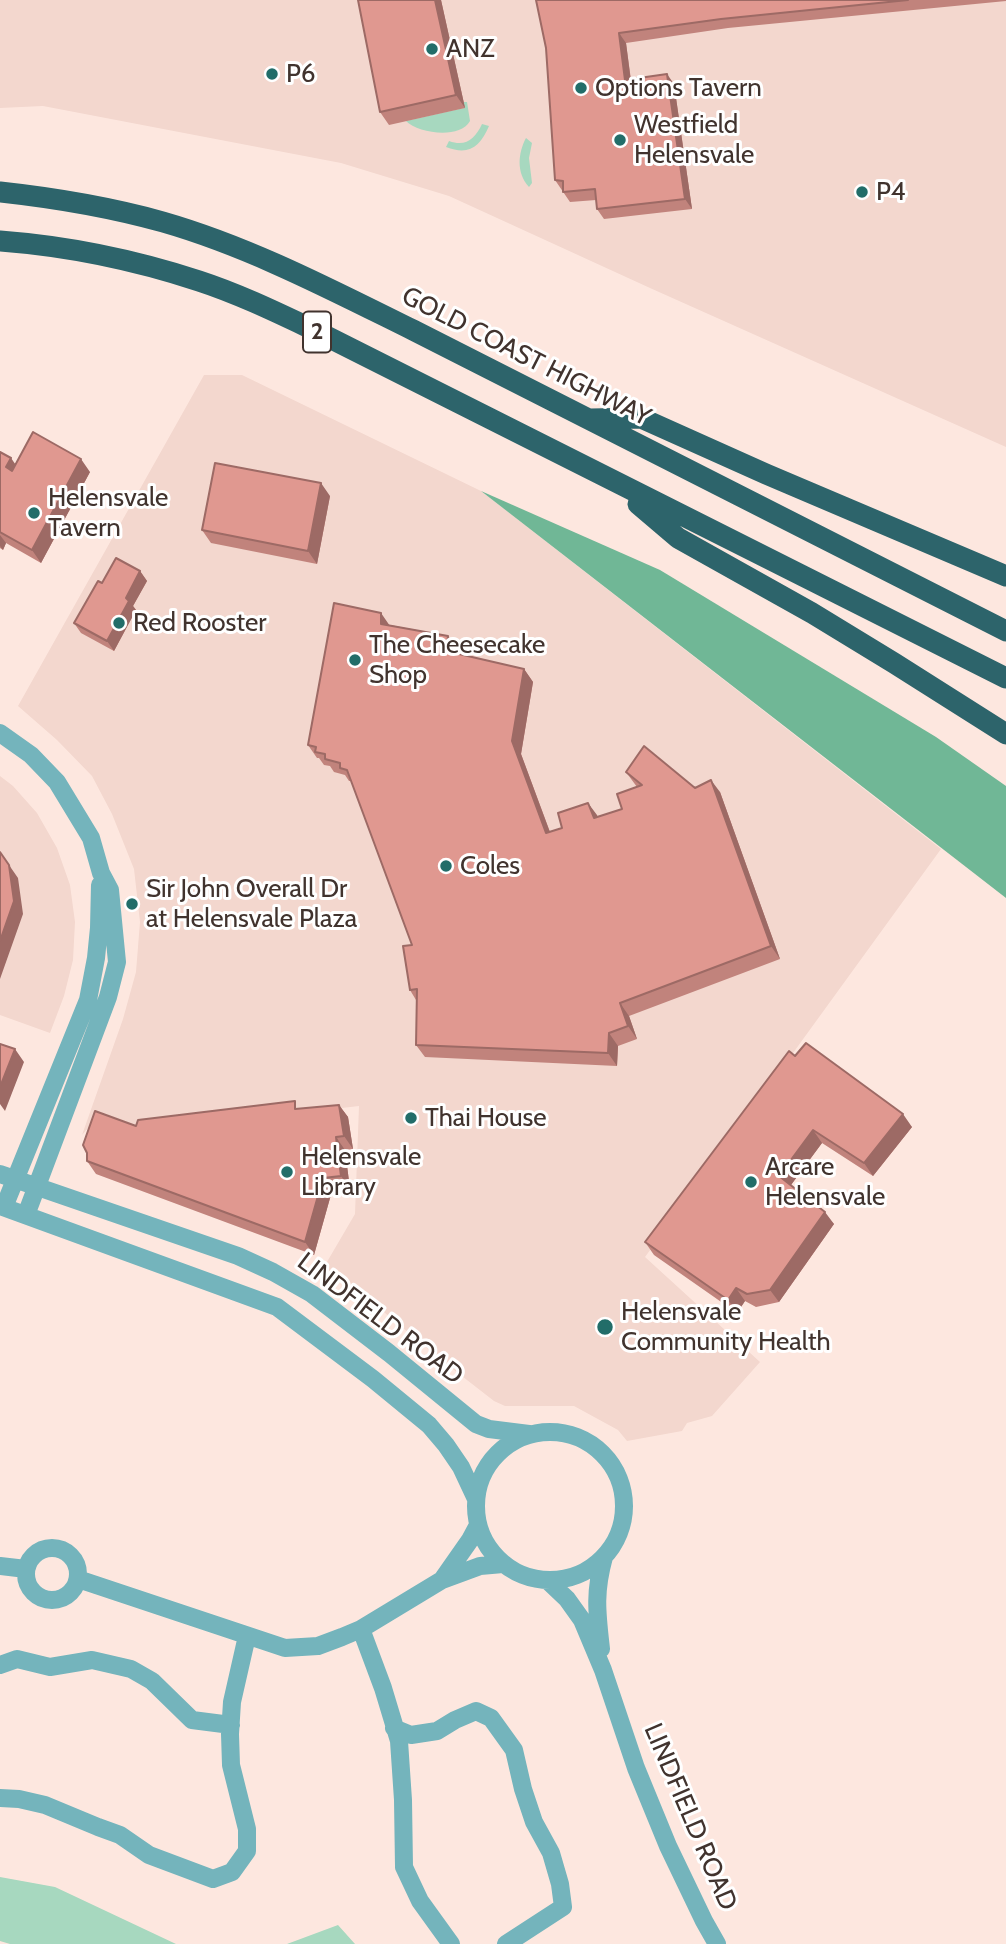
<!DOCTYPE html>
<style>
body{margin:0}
canvas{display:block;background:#fde7df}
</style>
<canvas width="1006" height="1944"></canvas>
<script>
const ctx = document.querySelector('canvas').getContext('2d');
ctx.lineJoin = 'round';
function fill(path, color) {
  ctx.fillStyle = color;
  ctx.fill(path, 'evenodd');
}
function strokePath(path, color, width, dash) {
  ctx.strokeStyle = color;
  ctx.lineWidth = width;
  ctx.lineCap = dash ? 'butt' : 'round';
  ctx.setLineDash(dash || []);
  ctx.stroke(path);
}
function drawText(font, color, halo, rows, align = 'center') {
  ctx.font = font + ' Cabin,sans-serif';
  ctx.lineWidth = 6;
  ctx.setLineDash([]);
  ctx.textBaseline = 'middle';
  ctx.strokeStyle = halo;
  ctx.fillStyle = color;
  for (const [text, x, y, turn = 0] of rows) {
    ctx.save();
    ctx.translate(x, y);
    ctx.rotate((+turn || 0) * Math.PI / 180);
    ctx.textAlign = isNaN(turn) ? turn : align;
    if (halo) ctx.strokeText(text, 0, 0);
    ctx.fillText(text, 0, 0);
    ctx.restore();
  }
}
fill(new Path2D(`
 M0 0H1006V447L650 288 449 196 341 163 43 106 0 108Z
 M204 375H242L481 491 941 849 645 1257 760 1362 712 1416 687 1423 682 1431 627 1441 618 1430 574 1406H505L494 1401 440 1359 360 1292 324 1267 355 1214 359 1106 136 1132 97 1122 89 1127 82 1135 123 1019 136 972 140 922 134 869 112 814 92 776 57 740 18 706Z
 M0 776 13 786 37 813 57 848 70 885 75 922 73 960 64 996 50 1033 0 1015Z`), '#f3d7ce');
fill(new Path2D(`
 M463 102H467L470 121C459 140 418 133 406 121L464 108Z
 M482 124 489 126C480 147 469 156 446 147L449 141C466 147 475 139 482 124Z
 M526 138 532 143 529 158 532 183 529 187C516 173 518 153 526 138Z
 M0 1877 55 1887 176 1944H10L0 1941Z
 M338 1925 355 1944H286H287Z`), '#a7d8bf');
fill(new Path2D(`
 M481 491 660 570 936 737 1006 786V898Z`), '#70b796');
strokePath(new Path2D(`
 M0 733 31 755 57 782 91 838 101 873 110 890 117 962 108 997 26 1215
 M0 1174 238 1256 273 1272 312 1294 389 1353 476 1424 489 1429 529 1434
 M0 1206 277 1307 373 1379 429 1425 446 1445 461 1467 476 1499
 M4 1207 88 1000 96 958 99 928 100 885
 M476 1506a74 74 0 1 1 148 0a74 74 0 1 1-148 0Z
 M26 1574a26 26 0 1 1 52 0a26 26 0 1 1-52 0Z
 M0 1566 26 1569
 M78 1579 285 1648 318 1646 342 1637 361 1629 442 1580 480 1566 503 1564
 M442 1580 470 1540 478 1525
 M547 1580 567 1599 582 1620 603 1670 636 1768 668 1846 704 1921 717 1944
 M361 1629 383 1688 399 1741 403 1800 404 1867 420 1901 451 1944
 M601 1649C597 1613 594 1593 604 1557
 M0 1665 17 1659 50 1667 92 1660 131 1669 152 1681 192 1720 231 1725
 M394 1728 411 1735 437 1731 455 1720 476 1711 491 1718 514 1750 523 1789 534 1822 551 1853 560 1884 563 1907 506 1944
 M0 1798 19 1799 45 1805 98 1827 120 1835 149 1855 213 1879 232 1872 247 1851V1829L231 1765 230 1734 232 1702 247 1636`), '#74b4bc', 18);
strokePath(new Path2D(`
 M0 192C55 198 109 207 163 222 250 247 332 290 413 330L1006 631
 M0 241C66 246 135 260 199 281 239 294 278 313 316 331L1006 678
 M591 419 641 418 766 474 1006 576
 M638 504 678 538 812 613 894 663 1006 734`), '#2d646b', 21);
fill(new Path2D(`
 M441 0 465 108 389 125 380 112Z
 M536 0H1006V1L728 28 626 43 631 80 674 84 692 209 604 219 597 209 596 200 570 202 555 180 546 48Z
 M0 452 16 465 90 472 41 563 6 543 3 550 0 548Z
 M330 496 317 564 211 543 202 530Z
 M140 571 147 581 133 606 136 610 114 651 81 633 74 623 102 583Z
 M390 625 448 636 457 649 456 653 524 669 533 682 521 754 550 832 562 828 588 803 597 817 622 809 637 787 626 772 720 792 780 959 629 1016 637 1039 618 1046 617 1066 425 1057 416 1045V1000L410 990 412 945 351 781H349L345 775 334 772 330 766 324 765 319 758H317L308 745Z
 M795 1056 912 1127 873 1176 822 1143 791 1185 834 1224 779 1302 756 1307 745 1301 737 1313 654 1255 645 1242Z
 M339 1105 348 1117 353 1149 345 1150 350 1189 332 1191 314 1255 96 1174 87 1161V1153L136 1126Z`), '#c1837c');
fill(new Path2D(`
 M435 0H441L465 108 456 95Z
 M619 33 626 43 632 90 625 80Z
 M667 74 674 84 692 209 685 199Z
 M11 458 20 471 15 480 6 467Z
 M81 459 90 472 41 563 32 550Z
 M321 483 330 496 317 564 308 551Z
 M0 535 6 543 3 550 0 546Z
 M140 571 147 581 133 606 136 610 114 651 107 641 126 598Z
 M381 613 390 626 381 624Z
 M448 636 457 649 455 664 446 651Z
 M524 669 533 682 521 754 555 846 546 833 512 741Z
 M711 780 720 792 780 959 771 946Z
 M588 803 597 815 603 831 594 818Z
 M0 852 18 878 23 914 0 979Z
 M620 1003 629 1016 637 1039 628 1026Z
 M609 1033 618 1046 617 1066 608 1053Z
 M15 1049 24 1062 5 1111 0 1104V1087Z
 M339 1105 348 1117 353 1149 344 1136Z
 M903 1114 912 1127 873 1176 864 1163Z
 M813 1130 822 1143 788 1189 779 1176Z
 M336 1137 345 1150 350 1189 341 1176Z
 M323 1178 332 1191 314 1255 305 1242Z
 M825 1212 834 1224 779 1302 770 1290Z
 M736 1288 745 1301 737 1313 728 1300Z`), '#9d6a65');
const building = new Path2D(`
 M358 0H435L456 95 380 112Z
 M536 0H908L721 19 619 33 625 80 667 74 685 199 597 209 595 189 563 192V181L555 180 546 48Z
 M33 432 81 459 32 550 0 532V452L11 458 6 467 12 471Z
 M215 463 321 483 308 551 202 530Z
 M116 558 140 571 126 598 129 601 107 641 74 623 98 581 102 583Z
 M334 603 381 613V624L448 636 446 651 524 669 512 741 546 833 562 828 558 813 588 803 594 818 622 809 617 794 642 785 626 772 644 746 695 788 711 780 771 946 620 1003 628 1026 609 1033 608 1053 416 1045 417 989 410 990 403 946 412 945 347 770 340 768V763L325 759V754L315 752 316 747 308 745Z
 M0 852 9 865 14 901 0 941Z
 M806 1043 903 1114 864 1163 813 1130 779 1176 825 1212 770 1290 747 1294 736 1288 728 1300 645 1242 789 1051 795 1056Z
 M0 1044 15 1049 0 1087Z
 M295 1101V1109L339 1105 344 1136 336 1137 341 1176 323 1178 305 1242 87 1161V1153L83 1145 95 1111 136 1126 138 1120Z`);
fill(building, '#e09890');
strokePath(building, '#9d6a65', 2);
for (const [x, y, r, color] of [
 [432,49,7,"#226d69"],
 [272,74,7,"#226d69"],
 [581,88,7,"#226d69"],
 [620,140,7,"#226d69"],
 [862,192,7,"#226d69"],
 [34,513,7,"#226d69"],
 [119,623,7,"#226d69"],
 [355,660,7,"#226d69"],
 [446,866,7,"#226d69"],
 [132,904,7,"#226d69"],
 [411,1118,7,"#226d69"],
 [287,1172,7,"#226d69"],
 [751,1182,7,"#226d69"],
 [605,1327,9,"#226d69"]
]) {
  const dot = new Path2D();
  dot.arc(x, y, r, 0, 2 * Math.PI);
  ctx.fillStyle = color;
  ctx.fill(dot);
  strokePath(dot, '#fff', 2.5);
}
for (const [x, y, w] of [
 [317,332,28]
]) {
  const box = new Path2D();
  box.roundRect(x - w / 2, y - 20.5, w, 41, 5);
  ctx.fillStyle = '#fff';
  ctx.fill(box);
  strokePath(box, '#41332e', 2);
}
drawText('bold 24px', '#41332e', null, [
 ["2",317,332]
]);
drawText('26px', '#41332e', '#fff', [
 ["ANZ",446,49],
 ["P6",286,74],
 ["Options Tavern",595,88],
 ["Westfield",634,125],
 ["Helensvale",634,155],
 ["P4",876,192],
 ["Helensvale",48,498],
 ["Tavern",48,528],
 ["Red Rooster",133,623],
 ["The Cheesecake",369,645],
 ["Shop",369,675],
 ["Coles",460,866],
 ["Sir John Overall Dr",146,889],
 ["at Helensvale Plaza",146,919],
 ["Thai House",425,1118],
 ["Helensvale",301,1157],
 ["Library",301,1187],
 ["Arcare",765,1167],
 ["Helensvale",765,1197],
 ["Helensvale",621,1312],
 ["Community Health",621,1342]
], 'left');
drawText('26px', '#41332e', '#fff', [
 ["GOLD COAST HIGHWAY",526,357,27],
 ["LINDFIELD ROAD",380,1319,37],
 ["LINDFIELD ROAD",690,1817,67]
]);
</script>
